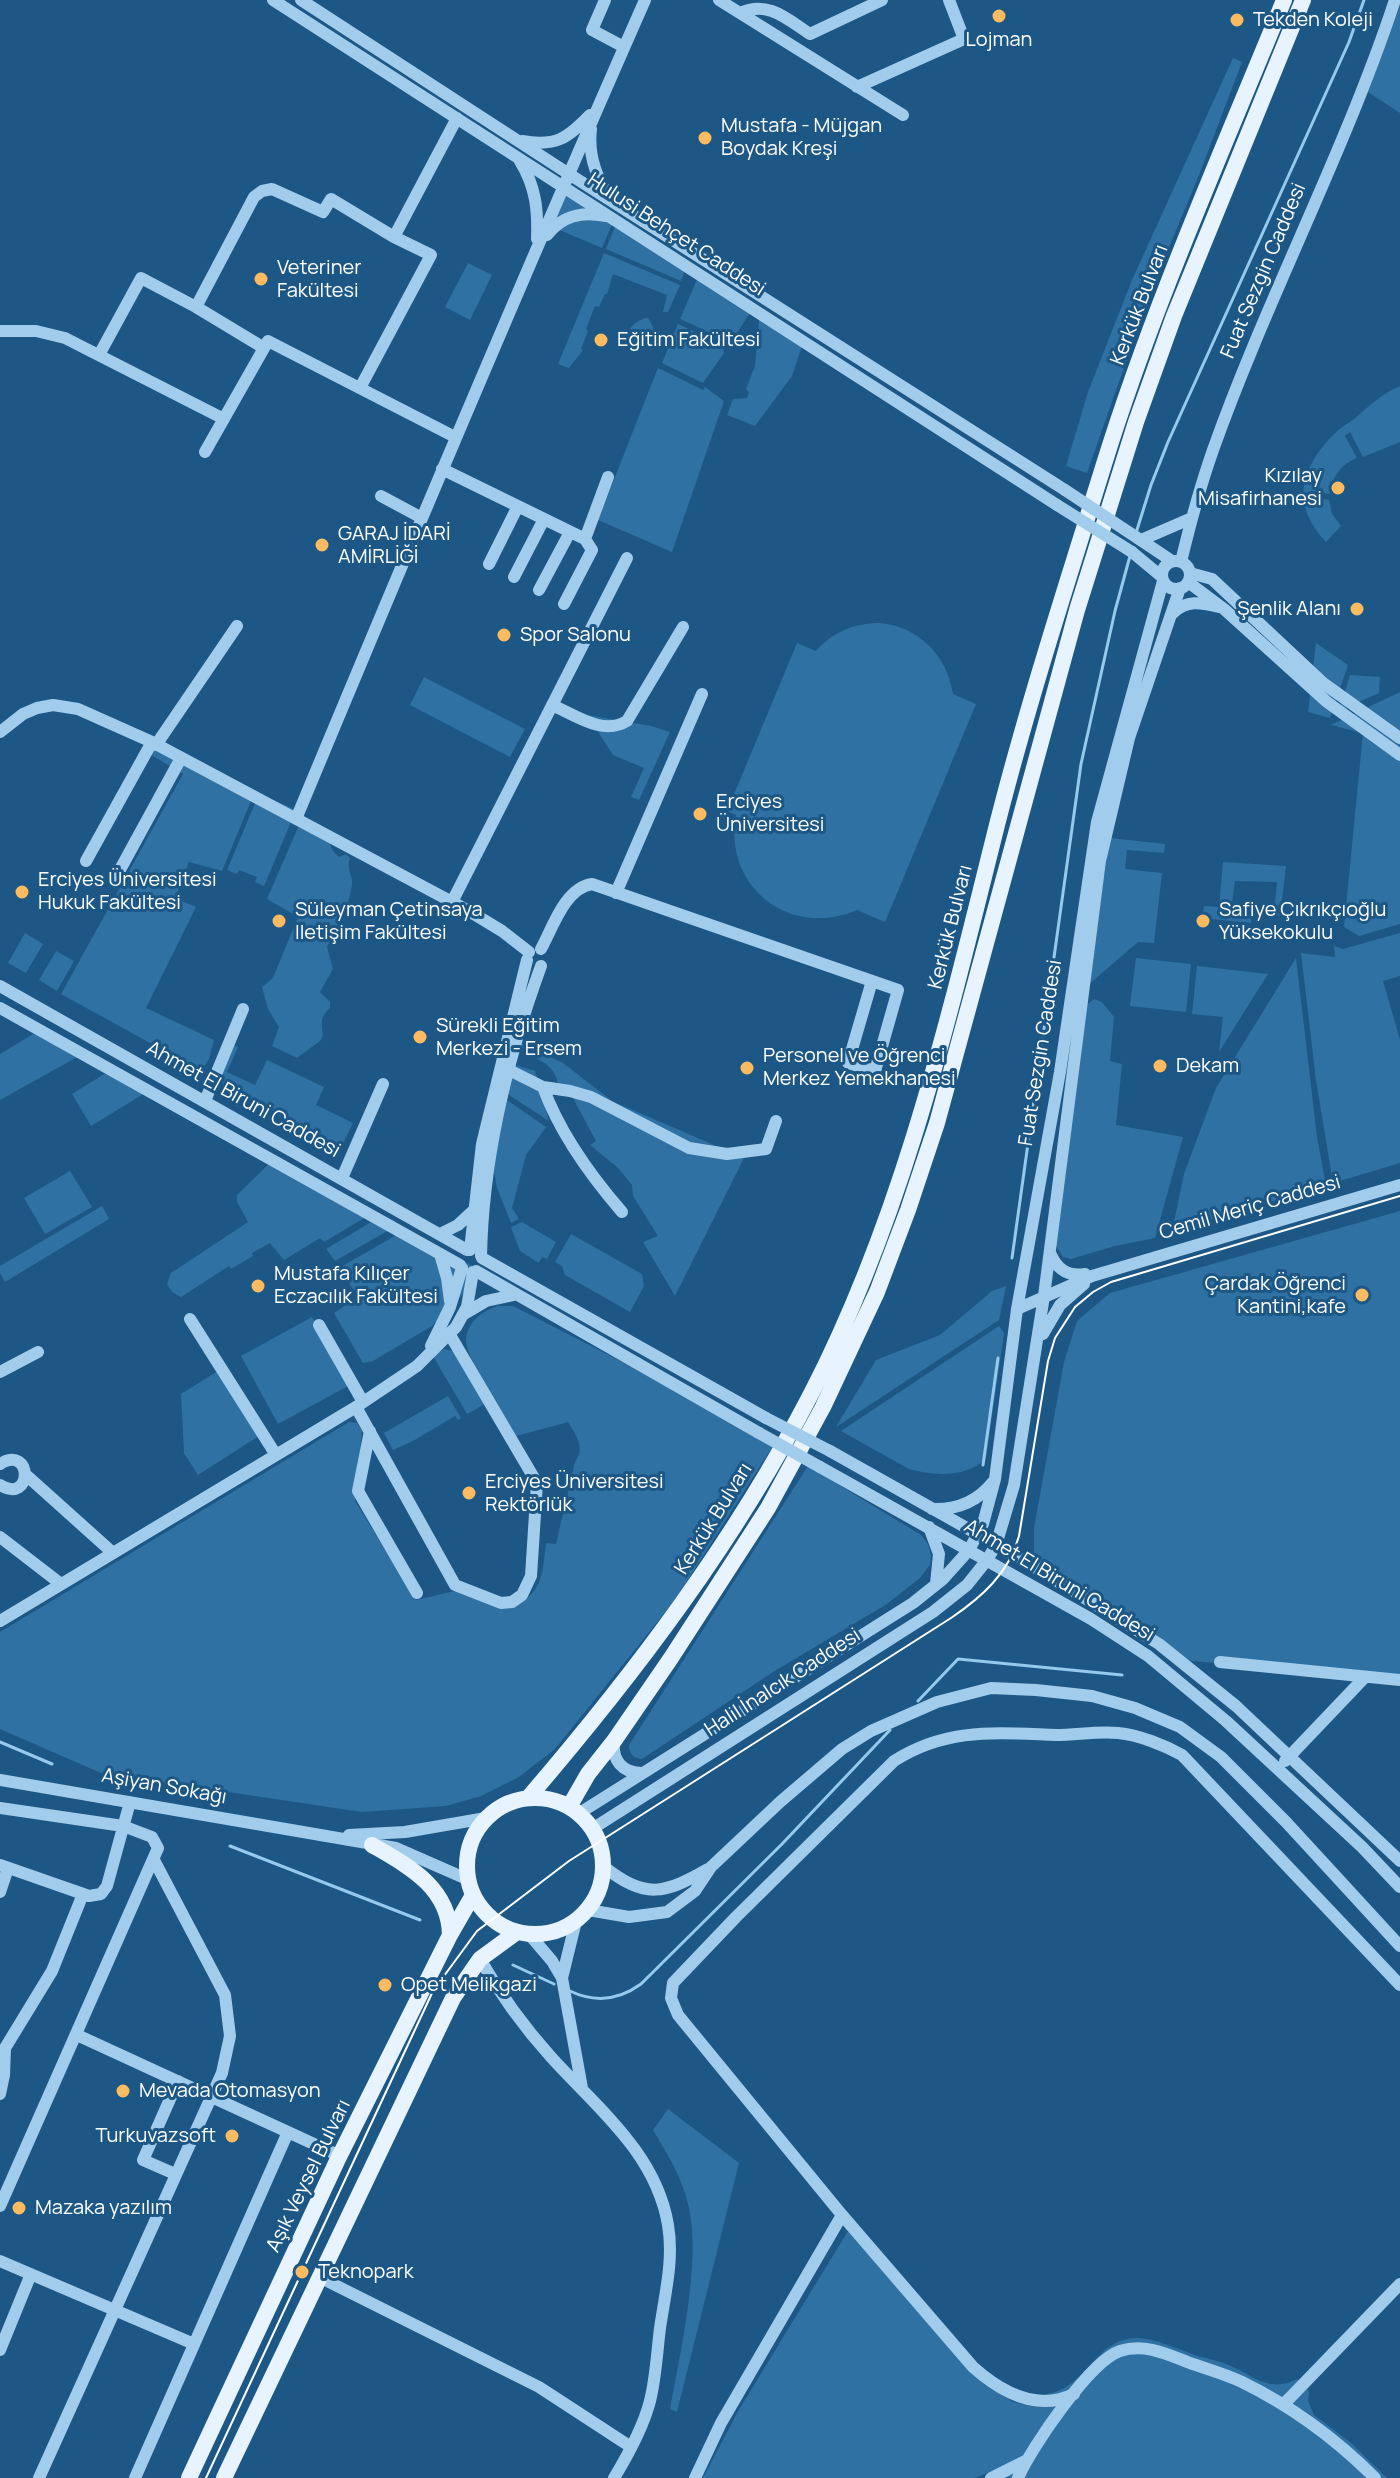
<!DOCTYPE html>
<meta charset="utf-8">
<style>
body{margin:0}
canvas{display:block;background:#1c5785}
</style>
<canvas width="1400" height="2478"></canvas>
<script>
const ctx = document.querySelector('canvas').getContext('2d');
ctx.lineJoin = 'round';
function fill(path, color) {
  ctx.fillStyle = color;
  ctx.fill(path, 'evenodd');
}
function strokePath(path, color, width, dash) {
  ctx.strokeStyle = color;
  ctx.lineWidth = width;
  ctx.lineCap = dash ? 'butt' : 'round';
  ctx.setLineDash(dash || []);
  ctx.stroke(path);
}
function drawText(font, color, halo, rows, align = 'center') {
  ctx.font = font + ' Manrope,sans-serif';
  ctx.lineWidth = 6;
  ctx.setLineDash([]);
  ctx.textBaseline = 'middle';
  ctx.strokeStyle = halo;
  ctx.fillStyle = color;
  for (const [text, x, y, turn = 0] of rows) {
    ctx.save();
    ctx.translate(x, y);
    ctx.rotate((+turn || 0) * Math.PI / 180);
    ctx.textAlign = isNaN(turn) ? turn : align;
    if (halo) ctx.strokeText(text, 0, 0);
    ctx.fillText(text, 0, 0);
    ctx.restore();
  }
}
fill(new Path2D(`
 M1400 6V113L1368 92Z
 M1233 58 1242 62 1199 175 1150 293 1087 473 1066 466 1088 392 1132 280Z
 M569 194 616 215 602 248 550 226 561 200Z
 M619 217 688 262 681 281 606 249Z
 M604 253 680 285 668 312H663L667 295 613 274 607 294H605L599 307 595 306 586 329 588 331 581 349 583 350 569 368 558 364Z
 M468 263 492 275 470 320 445 307Z
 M701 270 756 304 731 342 680 319Z
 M760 308 805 337 792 376 755 426 727 415 733 399 747 398 749 392 746 389 755 366Z
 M648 318 653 327C653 340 645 353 631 352L627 345C626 330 633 320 648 318Z
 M678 324 723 345 724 353 703 383 662 363Z
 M658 368 703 390 705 387 724 401 672 552 598 520Z
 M1400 386V442L1363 457 1350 432 1345 436 1357 458C1340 465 1333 476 1330 494L1310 491 1309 496 1329 500 1332 514 1341 526 1326 542C1290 504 1300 468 1335 433 1341 427 1348 424 1355 418 1369 406 1383 393 1400 386Z
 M880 623C919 627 947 655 953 694L976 704 885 922 857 910C790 939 723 887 736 815L727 811 797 643 816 651C833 632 854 623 880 623Z
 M1316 643 1348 665 1330 718 1308 712Z
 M1350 675 1380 677 1379 693 1339 711Z
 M424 677 525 729 510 757 410 705Z
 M1400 692V924L1359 936 1344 927 1363 733 1331 725Z
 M587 715 651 726 670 732 639 800 631 797 644 768 613 755Z
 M155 745 255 791 222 871 189 862 175 898 196 907 146 1008 214 1040 209 1059 201 1071 61 994 183 774 150 754Z
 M259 794 296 810 264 886 255 882 257 877 239 870 237 874 227 870Z
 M303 816 331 831C329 843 329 849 339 857L346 854 350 858C346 871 353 874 352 884 350 907 336 926 327 947L333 969 320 992 330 1002V1008C320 1016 321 1024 323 1035L320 1041 297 1058 272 1046 279 1027 268 1009 262 987 273 978 298 917 267 899Z
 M1110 838 1165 844 1164 853 1127 850 1125 869 1162 873 1154 943 1138 942 1087 986Z
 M1223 862 1286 866 1280 916 1274 915 1277 882 1235 881 1231 911 1237 912V915L1251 916V923L1202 918 1204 906 1219 907Z
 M25 933 43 944 26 973 8 963Z
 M1400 933V976L1383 981 1400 1040V1163L1333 1183 1316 1080 1301 953 1335 957 1334 946 1343 949Z
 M56 951 74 961 57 991 39 980Z
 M1136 958 1191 964 1186 1012 1130 1006Z
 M1296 958 1317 1137 1326 1185 1172 1232 1184 1174 1216 1088Z
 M1197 966 1268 974 1219 1052 1223 1017 1192 1014Z
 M1094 999 1102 1002 1114 1017 1110 1061 1122 1064 1116 1125 1183 1137 1155 1238 1115 1246 1071 1259 1063 1257 1056 1246 1084 1007Z
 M45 1027 88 1051 0 1100V1054Z
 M517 1041 563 1063 612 1101 744 1158 675 1296 643 1242 658 1236 633 1196 632 1185 617 1167 590 1145 596 1141 566 1085 558 1088C559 1064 532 1057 516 1047Z
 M231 1044 238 1047 227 1072 255 1085 267 1060 324 1087 316 1105 353 1123 340 1150 219 1082Z
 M512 1064 535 1071 549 1121 506 1093Z
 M114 1068 155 1087 91 1126 72 1094Z
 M504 1098 546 1127 526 1155 512 1208 519 1219 511 1223 497 1188 494 1171Z
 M277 1156 373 1210 371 1214 324 1242 320 1238 284 1260 270 1243 252 1253 253 1256 231 1269 229 1266 181 1297 172 1292 167 1284 171 1273 248 1222 237 1202V1195Z
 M70 1171 92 1207 45 1234 24 1198Z
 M102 1206 109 1219 5 1282 0 1273V1266Z
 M1400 1211V1678L1181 1660 1034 1567V1528L1064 1362 1077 1321 1110 1293Z
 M383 1215 395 1221 396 1226 335 1261 326 1249Z
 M522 1222 556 1242 547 1259 542 1257 539 1263 520 1251 511 1227Z
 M407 1229 476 1268 465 1292 432 1326 373 1361 363 1363 334 1313 358 1297 339 1268Z
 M571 1234 642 1274 644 1286 630 1312 565 1275 562 1266 555 1262Z
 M1006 1286 999 1320 836 1427 876 1360 940 1335 992 1291Z
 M498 1306H513L683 1393 773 1446 675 1600 555 1749 519 1777 481 1796 446 1806 362 1812 101 1773 0 1729V1632L349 1422 357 1423 362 1431 355 1501 416 1600 459 1590 523 1601C544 1588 543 1565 546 1543L556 1544 575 1462C586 1447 576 1436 568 1422L516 1436C504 1416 467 1361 466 1341 466 1323 483 1310 498 1306Z
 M312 1317 350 1385 278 1424 241 1356Z
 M999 1326 1004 1333 986 1458C968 1478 933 1476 909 1469L841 1431Z
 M444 1349 453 1351 485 1404 467 1414 433 1356Z
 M221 1369 262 1434 198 1475 184 1453 181 1394Z
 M448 1396 461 1418 458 1420 455 1416 413 1441 393 1450 384 1433Z
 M808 1466 921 1535 928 1544 931 1555 930 1565 920 1578 887 1604 773 1672 642 1759C633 1758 629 1754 629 1745Z
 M668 2109 739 2163 677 2412 670 2409C680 2354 701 2262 689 2208 683 2179 668 2155 653 2130Z
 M848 2231 984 2384 1013 2402 1036 2407 1039 2395C1090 2392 1091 2338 1138 2338 1158 2339 1179 2350 1198 2356 1210 2359 1222 2362 1233 2367 1245 2372 1255 2380 1267 2383 1277 2386 1288 2384 1297 2379L1309 2391 1308 2401 1314 2415 1350 2442 1387 2478H1002L999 2468 975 2478H703L737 2413Z`), '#2f71a3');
strokePath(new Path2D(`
 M1136 533 1151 485 1168 442 1349 42 1364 0
 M1012 1258 1081 764 1115 611 1130 556
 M983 1465 998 1358
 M918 1701 958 1659 1122 1675
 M0 1742 52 1764
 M230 1846 420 1920
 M513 1965 554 1984
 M570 1991C595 2003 619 2000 641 1984L782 1844 890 1730`), '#95c9ed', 3);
strokePath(new Path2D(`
 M273 0 1057 505
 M301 0 569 174 1065 490
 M605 0 592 30 624 47
 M719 0 903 115
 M740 13C768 0 787 19 810 34L882 0
 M857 87 964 39 949 0
 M591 129C588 154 595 176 610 198
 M522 141C556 147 568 138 590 115
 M520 161C536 187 538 210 537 239
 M547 235C562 216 581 211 605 216
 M196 307 264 348
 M0 331H36L65 338 224 419
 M99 355 141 278 196 307 254 197 262 191 272 189 323 212 331 199 394 237
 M360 388 431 255 394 237 457 118
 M205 452 268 341 455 437
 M442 469 585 539 592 550 564 604
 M381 496 422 518
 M585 539 608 477
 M1139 539 1172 561
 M1141 540 1192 518
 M1132 552 1162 577
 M1162 575a14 14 0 1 1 28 0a14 14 0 1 1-28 0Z
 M1181 562C1190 524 1200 487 1213 450 1267 298 1344 154 1395 0
 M489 564 518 506
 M1190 573 1212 579 1323 683 1400 738
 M514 577 544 519
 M1188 582 1224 609 1327 702 1400 755
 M539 590 570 532
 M1173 613C1187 599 1202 603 1219 607
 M552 705C575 715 603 736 627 721L683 627
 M0 732 23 714 37 708 53 705 78 709 152 742 469 911 502 931 529 952
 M156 745 237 626
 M296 819C410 545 525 272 645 0
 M86 861 152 742
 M116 877 181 758
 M616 893 702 694
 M452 902 627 558
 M541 949C553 927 565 888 592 884L898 990 875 1071 848 1063 872 981
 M0 986 467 1250
 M0 1008 460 1265
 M509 1070 543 1087 570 1091 591 1097 689 1148 727 1154 766 1149 776 1121
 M543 1087C560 1134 590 1175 622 1212
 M205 1101 243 1009
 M342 1178 383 1084
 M440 1234 458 1225 473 1211
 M470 1250 482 1144 527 960
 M1050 1253C1057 1269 1067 1277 1085 1274
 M440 1254 447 1278 450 1301
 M481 1256C483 1156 507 1059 541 966
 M482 1258 766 1418
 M476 1271 759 1433
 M1017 1309 1092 1276 1400 1185
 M464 1314 486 1301 514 1295
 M190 1319 276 1455
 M319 1325 363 1402
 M1043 1334 1060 1305 1084 1284
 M431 1346 450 1307 462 1268
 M0 1372 38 1352
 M356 1407 455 1585 501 1603 512 1602 522 1595 531 1576 537 1483 450 1335
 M370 1431 358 1491 417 1593
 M830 1451 1013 1554 1159 1644 1236 1706 1400 1861
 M0 1464C33 1444 33 1505 0 1485
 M820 1467 1091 1619 1148 1656 1226 1721 1362 1847 1400 1887
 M25 1474 113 1553
 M932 1509C957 1510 978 1501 993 1482
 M929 1527 939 1554 936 1584
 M0 1537 61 1584
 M0 1621 356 1407 417 1366 456 1327 467 1307 473 1272
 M1220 1662 1400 1680
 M614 1741C612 1760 622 1773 642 1773
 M1285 1761 1365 1677
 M0 1780 396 1848 469 1880
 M0 1808 123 1826 152 1837 158 1848 0 2206
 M578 1814 913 1603 943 1579 969 1550 983 1524 995 1479 1017 1309 1060 1072 1097 822 1163 581
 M592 1829 933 1612 967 1585 987 1560 996 1545 1014 1485 1044 1296 1100 861 1129 738 1180 588
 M349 1835 405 1832 486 1818
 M0 1865 89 1896 101 1894 107 1886 130 1802
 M603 1866C646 1900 664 1894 708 1869
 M0 1892 8 1868
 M588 1910 629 1917 667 1912 695 1891 711 1867 780 1802 842 1749 871 1731 937 1702 991 1688 1036 1690 1092 1696 1135 1708 1180 1727 1221 1757 1286 1822 1400 1946
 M576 1921 562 1978 582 2088
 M529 1934 552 1961 562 1978
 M480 1959C500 1994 524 2027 551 2057 597 2108 656 2153 668 2225 674 2259 665 2294 660 2328 657 2352 656 2377 650 2401 643 2428 628 2455 614 2478
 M77 2035 340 2156
 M0 2094 4 2075 5 2048 52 1971 83 1894
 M175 2174 143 2160 178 2081
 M0 2261 194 2344
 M319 2277 539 2387 631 2447
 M0 2350 31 2274
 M1074 2394C1037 2412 1001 2392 973 2367L842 2215 678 2015 671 1998 673 1983 736 1917 894 1761C947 1727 997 1733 1056 1735 1076 1735 1098 1731 1118 1733 1139 1735 1164 1745 1182 1755L1400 1985
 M1283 2405 1400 2284
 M39 2478 222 2073 230 2036 225 1995 154 1860
 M135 2478 288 2132
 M695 2478 721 2423 842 2215
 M991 2478 1027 2460
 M1018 2478C1031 2448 1090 2361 1120 2351 1145 2343 1167 2354 1190 2363 1207 2369 1225 2374 1242 2382 1291 2406 1336 2439 1375 2478`), '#a2cceb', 12);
strokePath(new Path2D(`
 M467 1866a68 68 0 1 1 136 0a68 68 0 1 1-136 0Z
 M528 1798C636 1672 735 1541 811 1394 904 1214 949 1016 998 821 1029 700 1068 580 1105 461 1154 304 1222 152 1284 0
 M569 1807 588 1774 614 1741 671 1658 768 1508 823 1407 877 1292 908 1210 937 1123 1077 610 1136 422 1174 316 1303 0
 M372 1845C408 1866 449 1887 450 1935
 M189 2478 337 2161 450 1935 473 1895
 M224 2478 453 1998 480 1959 517 1932`), '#e7f3ff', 16);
strokePath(new Path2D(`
 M206 2478 433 1991 477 1931 569 1861 951 1618C982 1597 1009 1573 1019 1536L1048 1361 1055 1338 1075 1307 1093 1292 1111 1282 1400 1196`), '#fff', 2);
strokePath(new Path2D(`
 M1065 490 1139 539
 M1057 505 1132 552
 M766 1418 830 1451
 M759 1433 820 1467`), '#a2cceb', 12);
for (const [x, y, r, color] of [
 [999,16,8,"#fcbb60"],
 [1237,20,8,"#fcbb60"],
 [705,138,8,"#fcbb60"],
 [261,279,8,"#fcbb60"],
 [601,340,8,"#fcbb60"],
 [1338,488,8,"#fcbb60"],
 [322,545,8,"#fcbb60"],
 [1357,609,8,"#fcbb60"],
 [504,635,8,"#fcbb60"],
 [700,814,8,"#fcbb60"],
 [22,892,8,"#fcbb60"],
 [279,921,8,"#fcbb60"],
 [1203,921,8,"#fcbb60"],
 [420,1037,8,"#fcbb60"],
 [1160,1066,8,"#fcbb60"],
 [747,1068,8,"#fcbb60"],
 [258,1286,8,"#fcbb60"],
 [1362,1295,8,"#fcbb60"],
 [469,1493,8,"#fcbb60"],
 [385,1985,8,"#fcbb60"],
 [123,2091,8,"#fcbb60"],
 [232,2136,8,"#fcbb60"],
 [19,2208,8,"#fcbb60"],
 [302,2272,8,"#fcbb60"]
]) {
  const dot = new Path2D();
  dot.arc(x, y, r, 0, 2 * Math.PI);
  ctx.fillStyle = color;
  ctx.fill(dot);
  strokePath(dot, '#1c5785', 3);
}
drawText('20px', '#fff', '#1c5785', [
 ["Tekden Koleji",1253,20],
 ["Lojman",999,40,"center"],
 ["Mustafa - Müjgan",721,126],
 ["Boydak Kreşi",721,149],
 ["Veteriner",277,268],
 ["Fakültesi",277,291],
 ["Eğitim Fakültesi",617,340],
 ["Kızılay",1322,476,"right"],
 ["Misafirhanesi",1322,499,"right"],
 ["GARAJ İDARİ",338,534],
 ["AMİRLİĞİ",338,557],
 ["Şenlik Alanı",1341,609,"right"],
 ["Spor Salonu",520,635],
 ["Erciyes",716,802],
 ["Üniversitesi",716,825],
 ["Erciyes Üniversitesi",38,880],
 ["Hukuk Fakültesi",38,903],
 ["Süleyman Çetinsaya",295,910],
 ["Iletişim Fakültesi",295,933],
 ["Safiye Çıkrıkçıoğlu",1219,910],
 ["Yüksekokulu",1219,933],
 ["Sürekli Eğitim",436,1026],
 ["Merkezi - Ersem",436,1049],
 ["Personel ve Öğrenci",763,1056],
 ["Merkez Yemekhanesi",763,1079],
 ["Dekam",1176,1066],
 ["Mustafa Kılıçer",274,1274],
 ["Eczacılık Fakültesi",274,1297],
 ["Çardak Öğrenci",1346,1284,"right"],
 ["Kantini,kafe",1346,1307,"right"],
 ["Erciyes Üniversitesi",485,1482],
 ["Rektörlük",485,1505],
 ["Opet Melikgazi",401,1985],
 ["Mevada Otomasyon",139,2091],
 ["Turkuvazsoft",216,2136,"right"],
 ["Mazaka yazılım",35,2208],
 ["Teknopark",318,2272]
], 'left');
drawText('20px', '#fff', '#1c5785', [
 ["Hulusi Behçet Caddesi",676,235,33],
 ["Fuat Sezgin Caddesi",1264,271,-67],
 ["Kerkük Bulvarı",1140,305,-69],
 ["Kerkük Bulvarı",951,927,-76],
 ["Fuat Sezgin Caddesi",1041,1053,-81],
 ["Ahmet El Biruni Caddesi",243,1100,29],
 ["Cemil Meriç Caddesi",1250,1208,-16],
 ["Kerkük Bulvarı",714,1519,-58],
 ["Ahmet El Biruni Caddesi",1059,1581,31],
 ["Halil İnalcık Caddesi",783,1683,-33],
 ["Aşiyan Sokağı",164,1787,10],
 ["Aşık Veysel Bulvarı",309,2176,-64]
]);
</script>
